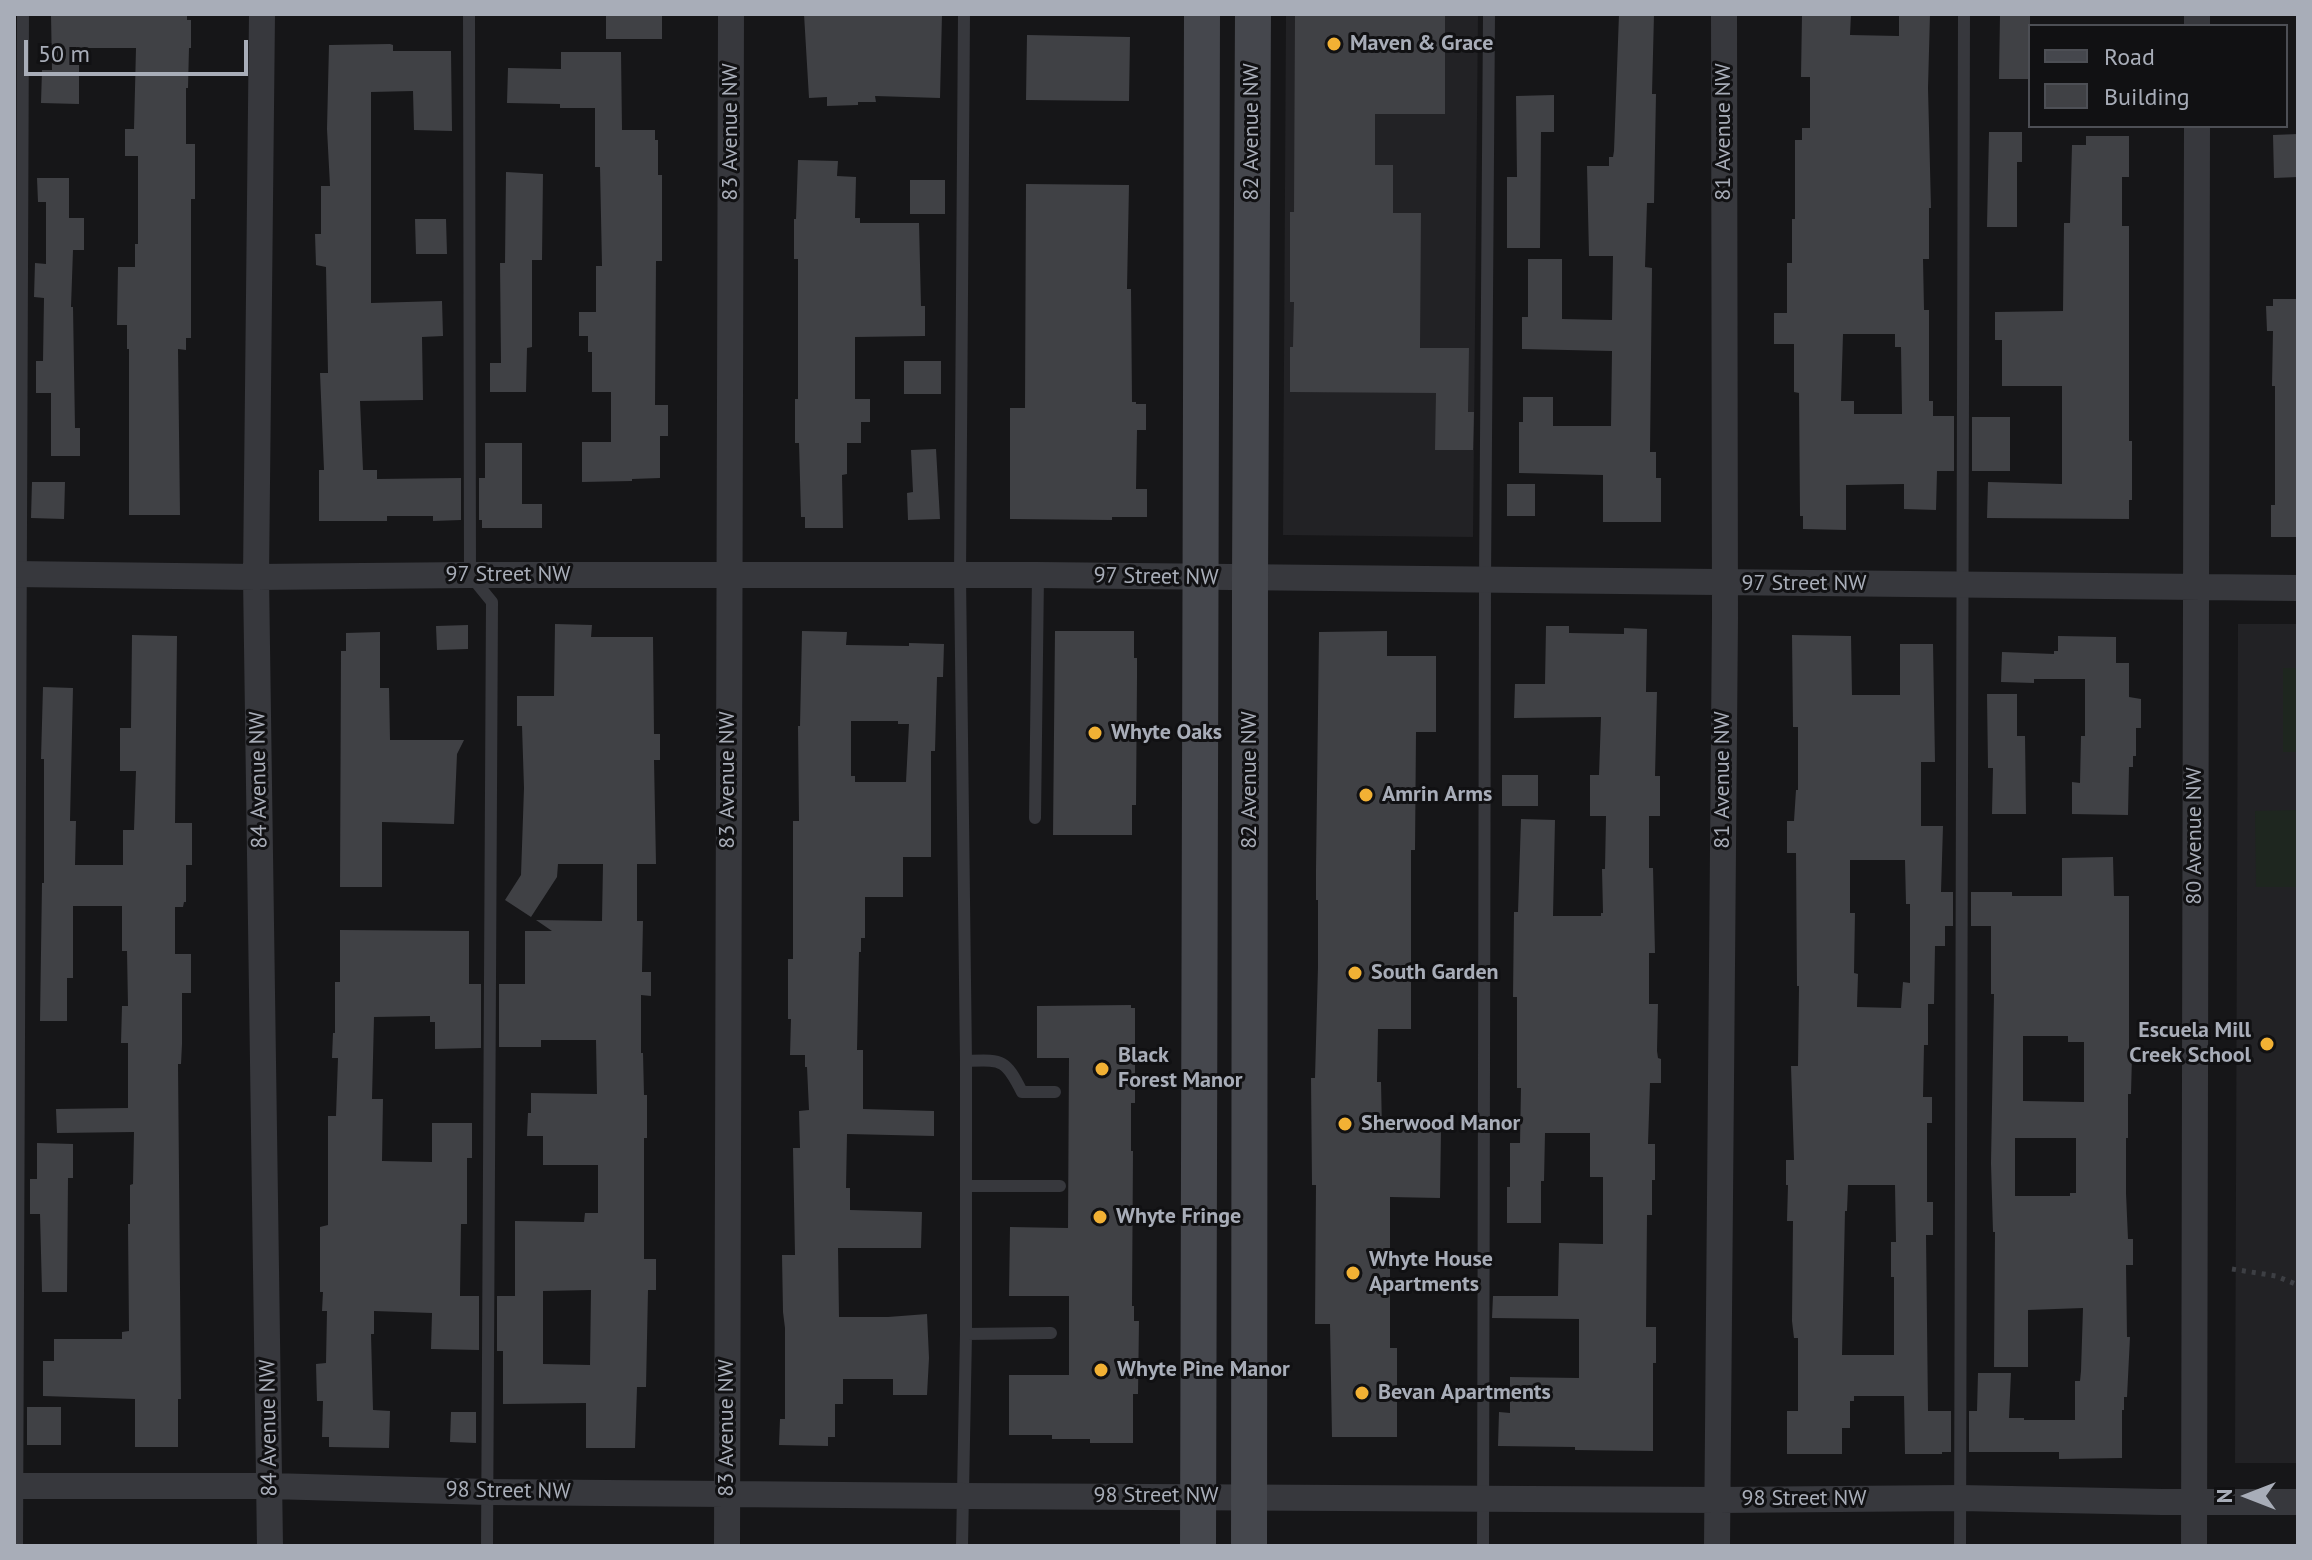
<!DOCTYPE html>
<style>
body{margin:0}
#map{position:relative;width:2312px;height:1560px;overflow:hidden;background:#161618;font-family:"PT Sans",sans-serif}
canvas{display:block}
.frame{position:absolute;inset:0;border:16px solid #a8adb8;pointer-events:none}
.legend{position:absolute;left:2028px;top:24px;width:260px;height:104px;box-sizing:border-box;background:#111113;border:2px solid #4d4f55;margin:0;padding:10px 14px;list-style:none;font-size:24px;color:#a8adb8}
.legend li{display:flex;align-items:center;gap:16px;height:40px}
.legend b{width:40px;border:2px solid #4d4f55}
.north{position:absolute;left:2208px;top:1456px;width:80px;height:80px;-webkit-text-stroke:6px #111113;paint-order:stroke;rotate:270deg;font-size:22px;font-weight:700;line-height:32px;text-align:center;color:#a8adb8}
.north::after{content:'';display:block;margin:auto;width:28px;height:36px;background:#a8adb8;clip-path:polygon(50% 0,100% 100%,50% 72%,0 100%)}
.scale{position:absolute;left:24px;top:40px;width:224px;height:36px;box-sizing:border-box;border:4px solid #a8adb8;border-top:0;padding-left:10px;font-size:24px;line-height:28px;white-space:nowrap;color:#a8adb8;-webkit-text-stroke:6px #111113;paint-order:stroke}
</style>
<div id="map">
<canvas width="2312" height="1560"></canvas>
<div class="frame"></div>
<ul class="legend">
<li><b style="height:10px;background:#45474d"></b>Road</li>
<li><b style="height:22px;background:#404145"></b>Building</li>
</ul>
<div class="north">N</div>
<div class="scale">50 m</div>
</div>
<script>
const ctx = document.querySelector('canvas').getContext('2d');
ctx.lineJoin = 'round';
function fill(path, color) {
  ctx.fillStyle = color;
  ctx.fill(path, 'evenodd');
}
function strokePath(path, color, width, dash) {
  ctx.strokeStyle = color;
  ctx.lineWidth = width;
  ctx.lineCap = dash ? 'butt' : 'round';
  ctx.setLineDash(dash || []);
  ctx.stroke(path);
}
function drawText(font, color, halo, rows, align = 'center') {
  ctx.font = font + ' "PT Sans",sans-serif';
  ctx.lineWidth = 6;
  ctx.setLineDash([]);
  ctx.textBaseline = 'middle';
  ctx.strokeStyle = halo;
  ctx.fillStyle = color;
  for (const [text, x, y, turn = 0] of rows) {
    ctx.save();
    ctx.translate(x, y);
    ctx.rotate((+turn || 0) * Math.PI / 180);
    ctx.textAlign = isNaN(turn) ? turn : align;
    if (halo) ctx.strokeText(text, 0, 0);
    ctx.fillText(text, 0, 0);
    ctx.restore();
  }
}
fill(new Path2D(`
 M1286 14H1478L1473 537 1283 535Z
 M2238 624H2298V1463H2235Z`), '#222225');
fill(new Path2D(`
 M2283 668H2298V752H2283Z
 M2298 810V887H2256L2255 811Z`), '#1e261f');
fill(new Path2D(`
 M51 14H187V20H191V48H189L188 88H186V144H195V199H191V338H186V350L178 349 180 515H129V349H127V325H117L118 267H135V244H138V156H125V129H134L136 48H79V104L41 103 42 70H52Z
 M606 14H662V39H606Z
 M804 14H942L940 98 875 96 876 102H858V105L827 106V97L809 98Z
 M1295 14H1445V114H1375V165H1393V213H1421L1420 348H1469L1468 412H1474L1473 450H1435L1436 393 1290 392V347H1293L1294 302H1290V212H1294Z
 M1619 14H1654L1652 94H1656L1654 203H1647L1645 267 1652 268 1650 452H1656V478H1661V522H1603V475L1519 473V422H1523V397H1553V426H1611L1612 351 1522 349V317H1528V259H1562V319L1612 320 1613 256H1589L1587 166H1609V157H1613L1614 151Z
 M1802 14H1851L1850 35 1899 36V14H1930L1928 88 1931 208H1929V259H1923L1924 310H1929V401H1933V416H1954V471H1937L1936 510 1904 509V484L1846 485V530L1803 529V516H1800L1799 393 1794 392V344H1774V313H1787V263H1792V219H1795V140H1802V128H1810V77H1801ZM1843 334H1895V347H1901L1902 414H1854V401H1841Z
 M2000 14H2030V79H1999Z
 M1027 35 1130 37 1129 101 1026 100Z
 M390 44 393 45V51H451L452 131 414 130 413 91 371 92V303L442 301 443 336 422 337 423 400 360 401 363 470H377V479L461 478V520L433 521V516H387V521H319V470H324L320 373H328L326 267 316 265 315 234H321V186H330L327 129 329 45Z
 M561 52H621L622 130H655V140H658V175H662V261H656L655 405H668V436H660V478L632 479V481L582 482V442H611V392H592V352H588V336H579V312H596V266H602L600 167H595V108H560V104L507 103 508 68 561 69Z
 M1554 95V132H1541L1540 248H1507V177H1517L1516 96Z
 M1989 132H2022V162H2017V227H1987Z
 M2298 134V177L2274 178 2273 135Z
 M2086 136H2129V177H2122V226H2129V441H2132V500H2129V519L1987 518 1988 482 2062 484V386H2002V340H1995V312L2063 311 2064 223H2070L2072 145H2086Z
 M798 160 838 161 837 176 856 177 855 218H860V223H919L921 306H925V336L855 337V399H870V422H861V443H847V474L842 475 843 528H805V517H801L799 443H795V399H798V259H794V219H796Z
 M506 172 543 174 542 260H532V347L527 348 526 392H490V363H501L500 263H505Z
 M37 178H69V218H84V250H73L71 307H73L75 428H80V456H51V393H36V361H43L44 298 34 297 35 263 46 264V202H38Z
 M910 180H945V214H910Z
 M1026 184 1129 185 1127 289H1131L1132 402H1136V404H1146V430H1137L1136 489H1147V517H1112V520L1010 519V408H1025Z
 M415 219H446L447 254H416Z
 M2273 299H2298V537H2271V505H2275V386H2272L2273 331H2267L2266 306H2273Z
 M904 361H941V394H904Z
 M1972 417H2010V471H1972Z
 M485 443H522V504H542V528H482V520H479V478H485Z
 M936 449 940 519 908 520 907 493 913 492 911 450Z
 M32 482H65L64 519 31 518Z
 M1507 484H1535V516H1507Z
 M555 624 592 625 591 637H653L654 734H660V760H654L656 864H637V921H643L642 972H651V996L641 995V1053H643L644 1095H647V1138H644V1259H656V1290H648L646 1387H637L635 1448H586V1403L503 1404V1351H497V1296H515V1221L584 1222 585 1213H598V1165H543V1136H527L528 1113H531V1093L597 1094 596 1040H541V1047H499V984H525V931H552L536 920 602 921 603 864H558L557 877 531 917 505 900 521 875 524 788 522 726H517V696H554ZM591 1290 590 1365 543 1364V1291Z
 M468 625V649L437 650 436 626Z
 M1546 626H1569V633L1624 634V628L1647 629 1646 692H1657L1655 776H1660V816H1649V868H1653L1655 953H1649V1004H1658L1657 1051 1658 1058 1661 1059V1083H1650L1648 1144H1655V1180H1652V1215H1647L1646 1327H1656V1363H1653V1451L1575 1450V1447L1498 1446 1499 1412 1510 1413V1377L1579 1378V1319L1492 1318 1493 1296H1558L1559 1243 1603 1244V1177H1590V1133H1545L1544 1181H1541V1223H1507V1187H1510V1143H1520L1521 1088H1517V997H1513L1514 912H1518L1521 819 1555 820 1553 916H1601V913H1603L1602 869H1605L1606 816H1590V775H1599L1601 717 1514 718 1515 684H1545Z
 M802 631 847 632 846 645 909 646V643L944 644 943 677H937L935 751H931V857H903V897H865V938H861V952H859L857 1050H863V1109L934 1111V1136L847 1134 846 1188H850V1210L922 1212 921 1248H838L839 1317H888L927 1314 929 1358 927 1395H893V1379H843V1404H835V1437H828V1446L779 1445 780 1419H785V1328L783 1312 782 1255H795L793 1148H800L799 1111 809 1110 807 1067H805V1055H790L791 1019H788V959H793V821H799L798 726H800ZM851 721H898V724H909L906 782H855V776H851Z
 M1055 631H1134V658H1137V678L1136 805H1132V835H1053Z
 M1387 631V656H1436V732H1416L1415 850H1411V1029H1378L1377 1082H1381L1382 1130 1441 1131 1440 1198 1390 1197V1348H1397V1437H1332L1330 1324H1315L1316 1185H1312L1311 1078H1315L1318 967V900H1316V870L1319 632Z
 M380 632V688H389L390 740H464L457 754 454 824 382 822V887H340L341 651H346V633Z
 M132 635 177 636 175 823H192V865H186V902H184L183 907H175V954H191V993H182V1044L181 1064H178L181 1399H178V1447H135V1399L43 1396V1361H54V1339H122V1332L129 1331 128 1224H130V1185L133 1184 134 1132 57 1133 56 1109 128 1108V1043H121L122 1006H128L127 951H122V906H73V978H67V1021H40L42 883H44V759H41L43 687 73 688 70 821H76L75 865H123V830H134L136 771H120V728H131Z
 M1792 635 1851 636 1852 695H1900V644H1933L1935 762H1921V826H1943L1941 892H1953V926H1945V946H1935L1934 1004H1928V1045H1924L1923 1097H1932V1123H1927V1202H1933V1235H1926L1928 1411H1951V1452H1942V1454H1905L1904 1396H1854V1401H1850V1428H1842V1454H1787V1411H1798V1338H1794L1792 1321 1793 1221H1787L1788 1185H1786V1160H1794L1791 1066H1798L1799 986H1797L1796 853H1787V821H1794L1796 790H1798V727H1793ZM1850 860H1905L1906 904H1910V983L1903 982 1901 1008 1857 1007 1858 974 1854 973 1855 913H1850ZM1848 1185H1895L1896 1242H1891V1277H1894V1355H1842L1845 1211H1847Z
 M2058 636 2116 637V663H2129V697L2141 699V728H2136V756H2133V767H2129L2128 815 2072 814V782L2080 783 2081 736H2085V679H2034V683L2001 682 2002 652 2054 654V651H2058Z
 M1987 694H2017V736H2025L2026 814H1992L1993 768H1988Z
 M1502 775H1538V806H1502Z
 M2113 857 2114 896H2129V1056H2132L2131 1094H2128V1138H2126V1193L2128 1239H2133V1265H2126L2127 1337H2130L2127 1397H2124V1410H2122V1458L2059 1459V1452H1969V1411H1977L1978 1373H2011L2009 1418H2024V1420H2075V1381H2080L2081 1371 2083 1308 2028 1310V1367H1994L1995 1232H1993L1991 1163 1994 994H1991V926H1971V892H2012V896H2062V858ZM2023 1036H2068V1042H2084V1102L2023 1101ZM2015 1138H2076V1193H2070V1196H2015Z
 M340 930 469 931V984H481V1048L435 1049V1022H430V1016L374 1017 372 1099H383L382 1161 432 1162V1123H472V1158H467V1224H461L460 1296H479V1350L431 1349 432 1313 374 1311V1334H371L373 1410 390 1411 389 1448 329 1447V1437H322L323 1401H317L316 1364 326 1363 327 1311H322L323 1292H320V1227L328 1225V1116H336L338 1058H332L333 1033H335V982H340Z
 M1131 1005V1008H1135V1103H1131V1151H1133L1132 1306H1134V1321H1139L1138 1394H1133V1443H1090V1439H1052V1435H1009V1375H1069V1296H1009L1010 1227 1068 1228 1069 1058H1037V1006Z
 M37 1143 73 1144V1178H68L67 1292H42L40 1214H30V1179H37Z
 M27 1407H61V1445H27Z
 M451 1412H476V1443L450 1442Z`), '#404145');
strokePath(new Path2D(`
 M2232 1269 2276 1276 2298 1285`), '#3d3f44', 5, [4, 6]);
strokePath(new Path2D(`
 M469 14 470 575 492 602 487 1546
 M1035 818 1038 575
 M966 1061C1002 1060 1005 1058 1022 1092H1055
 M966 1186H1060
 M966 1334 1051 1333
 M17 1546 23 14
 M962 1546 966 1334V1061L960 576 964 14
 M1483 1546 1485 581 1489 14
 M1960 1546 1964 14`), '#37383d', 12);
strokePath(new Path2D(`
 M262 14 256 577 270 1546
 M2197 26V14
 M14 574 256 577 470 575H1038L2298 588
 M14 1486H270L488 1492 963 1496 1718 1500 1960 1498 2162 1502H2298
 M727 1546 731 14
 M1717 1546 1725 617 1724 14
 M2194 1546 2197 126`), '#37383d', 26);
strokePath(new Path2D(`
 M1198 1546 1202 14
 M1249 1546 1250 577 1253 14`), '#45474d', 36);
for (const [x, y, r, color] of [
 [1334,44,8,"#f2b134"],
 [1095,733,8,"#f2b134"],
 [1366,795,8,"#f2b134"],
 [1355,973,8,"#f2b134"],
 [2267,1044,8,"#f2b134"],
 [1102,1069,8,"#f2b134"],
 [1345,1124,8,"#f2b134"],
 [1100,1217,8,"#f2b134"],
 [1353,1273,8,"#f2b134"],
 [1101,1370,8,"#f2b134"],
 [1362,1393,8,"#f2b134"]
]) {
  const dot = new Path2D();
  dot.arc(x, y, r, 0, 2 * Math.PI);
  ctx.fillStyle = color;
  ctx.fill(dot);
  strokePath(dot, '#111113', 3);
}
drawText('bold 22px', '#a8adb8', '#111113', [
 ["Maven & Grace",1350,44],
 ["Whyte Oaks",1111,733],
 ["Amrin Arms",1382,795],
 ["South Garden",1371,973],
 ["Escuela Mill",2251,1031,"right"],
 ["Creek School",2251,1056,"right"],
 ["Black",1118,1056],
 ["Forest Manor",1118,1081],
 ["Sherwood Manor",1361,1124],
 ["Whyte Fringe",1116,1217],
 ["Whyte House",1369,1260],
 ["Apartments",1369,1285],
 ["Whyte Pine Manor",1117,1370],
 ["Bevan Apartments",1378,1393]
], 'left');
drawText('22px', '#a8adb8', '#111113', [
 ["83 Avenue NW",731,132,-90],
 ["82 Avenue NW",1252,132,-90],
 ["81 Avenue NW",1724,132,-90],
 ["97 Street NW",508,575],
 ["97 Street NW",1156,577,1],
 ["97 Street NW",1804,584],
 ["84 Avenue NW",259,780,-91],
 ["83 Avenue NW",728,780,-90],
 ["82 Avenue NW",1250,780,-90],
 ["81 Avenue NW",1723,780,-90],
 ["80 Avenue NW",2195,836,-90],
 ["84 Avenue NW",269,1428,-91],
 ["83 Avenue NW",727,1428,-90],
 ["98 Street NW",508,1491,1],
 ["98 Street NW",1156,1496],
 ["98 Street NW",1804,1499]
]);
</script>
